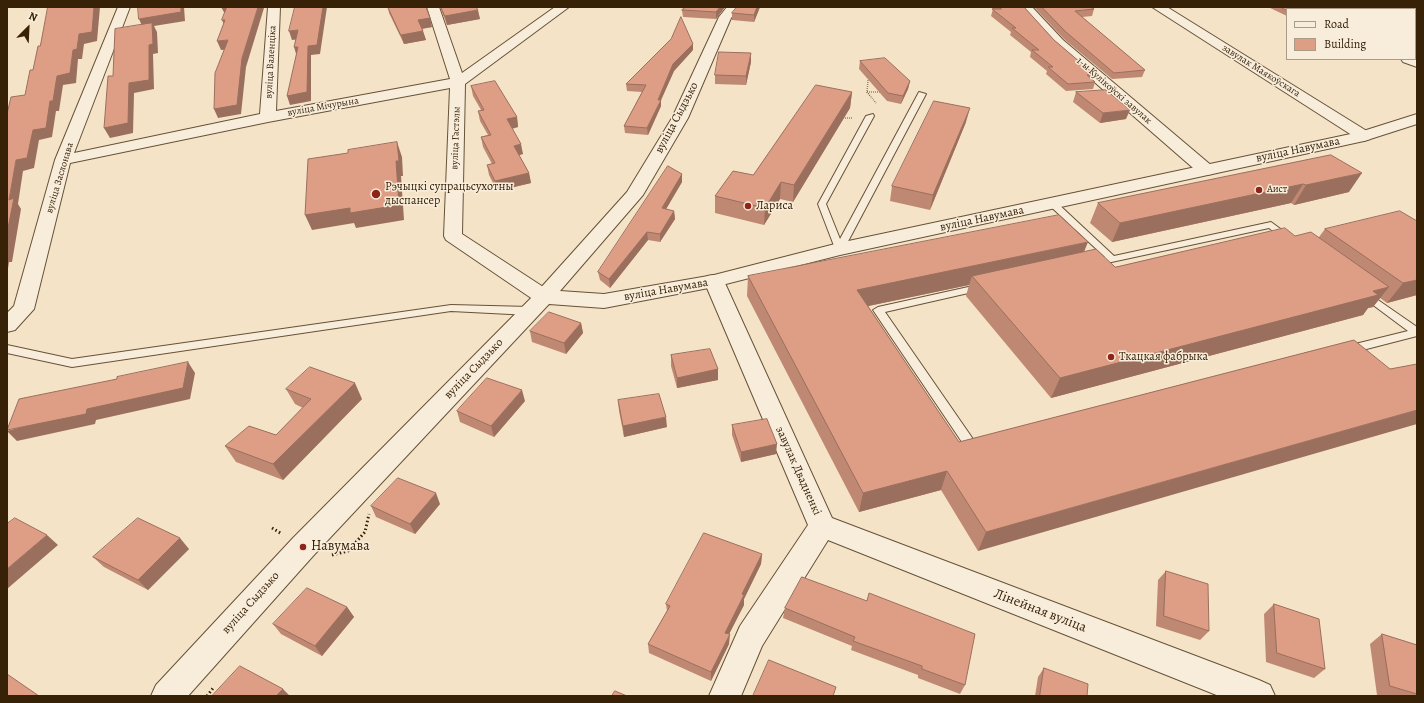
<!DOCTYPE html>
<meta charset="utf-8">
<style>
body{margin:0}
#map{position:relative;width:1424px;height:703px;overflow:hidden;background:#f5e3c8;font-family:Alegreya,serif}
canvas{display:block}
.frame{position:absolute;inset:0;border:8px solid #372107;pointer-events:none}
.legend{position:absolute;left:1286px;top:8px;width:130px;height:52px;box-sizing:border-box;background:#f8eddb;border:1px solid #ab9b86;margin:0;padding:5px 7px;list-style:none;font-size:12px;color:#372107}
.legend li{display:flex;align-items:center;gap:8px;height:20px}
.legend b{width:20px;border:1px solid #ab9b86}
.north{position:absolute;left:8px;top:8px;width:40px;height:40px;-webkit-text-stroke:3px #f8eddb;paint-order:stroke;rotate:24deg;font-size:11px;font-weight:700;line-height:16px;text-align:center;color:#372107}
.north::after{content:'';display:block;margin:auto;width:14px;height:18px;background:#372107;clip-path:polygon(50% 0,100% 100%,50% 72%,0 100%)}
</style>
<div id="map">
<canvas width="1424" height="703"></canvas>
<div class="frame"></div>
<ul class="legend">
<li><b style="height:5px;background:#f8eddb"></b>Road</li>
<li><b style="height:11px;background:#de9e85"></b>Building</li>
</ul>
<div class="north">N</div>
</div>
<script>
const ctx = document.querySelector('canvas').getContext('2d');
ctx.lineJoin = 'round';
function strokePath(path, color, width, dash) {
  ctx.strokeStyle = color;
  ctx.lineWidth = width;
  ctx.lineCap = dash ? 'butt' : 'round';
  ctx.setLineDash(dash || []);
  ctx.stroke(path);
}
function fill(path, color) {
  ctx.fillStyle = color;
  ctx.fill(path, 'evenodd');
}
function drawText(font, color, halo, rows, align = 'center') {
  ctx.font = font + ' Alegreya,serif';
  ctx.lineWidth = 3;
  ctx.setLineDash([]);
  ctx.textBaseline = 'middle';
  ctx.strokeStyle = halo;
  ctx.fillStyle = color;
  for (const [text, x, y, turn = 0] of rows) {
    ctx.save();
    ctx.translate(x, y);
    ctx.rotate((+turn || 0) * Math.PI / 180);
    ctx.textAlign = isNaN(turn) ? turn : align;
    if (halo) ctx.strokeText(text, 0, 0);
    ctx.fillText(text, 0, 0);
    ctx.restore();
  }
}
const service = new Path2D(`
 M919 92 926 94 844 249 839 252 836 251 818 204 866 116 873 114 874 116 826 204 840 239Z
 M1052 200 1055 201 1114 256 1271 222 1294 239 1292 241H1286L1269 228 1093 266 1090 265 1088 263 1090 261 1105 257 1049 205V201Z
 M982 284 987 287 986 289 885 312 975 442 980 444 982 447 980 450 972 453 968 451 873 310 878 307Z
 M1365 291 1417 327V336L1347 354 1343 353 1342 350 1343 347 1408 331 1361 296 1360 294Z
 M451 305 530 307 535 311 530 315 451 311 72 367 7 353V345L72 359Z`);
const minor = new Path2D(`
 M118 7H130L74 153 260 114 268 7H280L276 111 450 79 427 7H439L462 73 555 7H569L465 84 462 234 551 292 554 297 551 302 544 304 537 302 446 240 444 236 450 88 268 122 70 163 34 309 15 330 7 332V313L14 306 55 160Z
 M1019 7H1032L1063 40 1212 166 1214 170 1212 174 1206 175 1200 174 1053 46Z
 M1152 7H1167L1370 133 1372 136 1370 139 1364 141 1358 139Z
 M1415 57 1417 58V67L1403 62 1401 59H1415Z
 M714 275 721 276 724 281 832 518 1259 680 1270 685 1275 696H1219L828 540 762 646 741 696H709L740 626 808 525 704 281 707 276Z`);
const tertiary = new Path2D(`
 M727 7H740L731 18 688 118 643 195 560 291 604 294 714 275 839 243 1360 132 1417 114V124L1364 141 840 255 714 287 604 308 549 304 313 556 188 696H151L156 685 293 538 537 292 627 192 672 118 719 17Z`);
strokePath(service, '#665237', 2);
strokePath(minor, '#665237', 2);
strokePath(tertiary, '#665237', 2);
strokePath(new Path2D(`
 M868 80 867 92 876 103
 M867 92H882
 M843 118H852`), '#372107', 1.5, [0.5, 1.5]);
strokePath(new Path2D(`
 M272 528 282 534
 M332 555 348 551 365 532 369 514
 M207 696 214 687`), '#372107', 3, [1.5, 2.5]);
fill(service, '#f8eddb');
fill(minor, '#f8eddb');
fill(tertiary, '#f8eddb');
fill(new Path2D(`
 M388 7H426L432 27 422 29 426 40 404 44 389 13Z
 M440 7H476L480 19 447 25Z
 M725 7 716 19 683 17 682 10Z
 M760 7 754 22 732 20V13Z
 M990 7H1024L1054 40 1094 74 1092 79 1095 82 1093 89 1066 91 1046 74 1047 71 1030 57 1031 52 1010 35 1011 32 991 16 993 9Z
 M1034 7H1091L1094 9 1092 16 1082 17 1145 70 1142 77 1112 79 1064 39Z
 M1268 7H1352L1356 9H1287V16Z
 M693 50 674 71 661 100V106L648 135 625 133 624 126 642 92 627 91 626 84Z
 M860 61 910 81 908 89 901 104 887 101 859 69Z
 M751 62 746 85 715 84V75Z
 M471 86 517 117 518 127 512 129 523 154 519 155 529 173 531 183 497 191 489 175 487 165 492 164 483 147 481 137 488 135 480 121 478 111 481 110 473 96Z
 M852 92 850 108 793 202 780 199 764 225 715 213V196L753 175Z
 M1076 92 1126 119 1100 123 1073 102Z
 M966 122 930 210 890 201 892 186Z
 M1331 155 1349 192 1294 205 1291 203 1112 242 1090 223 1098 203Z
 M682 174V182L666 209 674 211 675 219 660 242 648 240 610 288 600 280 598 272Z
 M1417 221V295L1387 303 1380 298 1373 307 1368 308 1363 315 1051 398 966 296 969 285 868 306 959 442 1354 340 978 551 941 490 859 512 747 296 748 276 1084 252 1115 267 1295 236 1319 237 1325 229Z
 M581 323 583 333 566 354 532 342 530 331Z
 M671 355 718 369V380L677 388 671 366Z
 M286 389 362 399 283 480 236 462 225 446 276 435 303 408 295 404Z
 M618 400 667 427 624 437 619 411Z
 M525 401 494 437 460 422 457 411Z
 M732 425 776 454 741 462 732 435Z
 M440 504 415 534 376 517 371 506Z
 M189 549 148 590 104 567 93 557Z
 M762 554 761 564 744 599V605L729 634V644L711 681 649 653 648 644 667 611 666 604Z
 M1166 571 1209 631 1200 640 1156 626 1158 580Z
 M802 577 965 685 960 694 918 678V675L851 650 852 646 783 618 785 608Z
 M1274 604 1325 669 1314 678 1266 662 1264 614Z
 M347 607 354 617 322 656 281 634 273 624Z
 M1382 634 1417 645V696H1382L1377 695 1370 644Z
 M1044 668 1087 696H1035L1038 677Z`), '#bf8872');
fill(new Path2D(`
 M94 7H100L97 41 84 44 82 59H78L76 83 63 85 59 111H56L52 137 39 140 34 168 23 171 18 204 21 209 12 262H9L7 275V233L9 200 16 160 33 130 50 101 57 76 79 34Z
 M181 7H184L185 21 154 26 157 32 158 53 153 54 154 89 134 93 133 133 110 138 104 128 129 83 143 28 139 19Z
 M221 7H229L225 14Z
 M258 7H266L264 8 246 67 241 114 218 118 214 109 242 58Z
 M323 7H327L320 54 311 55V101L290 105 287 96 308 46Z
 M720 7H725L716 19V12Z
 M757 7H760L754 22V15Z
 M478 10 480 19 447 25 445 16Z
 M430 18 432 27 420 29 418 20Z
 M222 20H225L226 29Z
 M298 30 301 39 292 40 289 31Z
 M423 31 426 40 404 44 401 35Z
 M228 40 232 49 221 50 217 41Z
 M693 44V50L674 71 661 100V106L648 135 647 128 658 100 673 64Z
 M294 47H298L297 57Z
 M751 53V62L746 85V76Z
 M910 81 908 89 901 104 903 96Z
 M852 92 850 108 793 202 794 185Z
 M970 108 966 122 930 210 933 195Z
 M1130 110 1126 119 1100 123 1103 113Z
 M517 117 518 127 509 129 507 119Z
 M397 142 402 157 403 176H401L404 220 356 228 354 223 312 230 305 215 396 161Z
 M521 144 523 154 516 156 514 146Z
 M529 173 531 183 497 191 495 181Z
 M1362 173 1349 192 1294 205 1306 185Z
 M682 174V182L662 216V208Z
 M781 182 780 199 764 225 765 208Z
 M1303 184 1291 203 1112 242 1120 223Z
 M674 211 675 219 660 242V234Z
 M647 232 648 240 610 288 609 279Z
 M1088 242 1080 262 972 276 969 285 854 309 857 290Z
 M1417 280V295L1387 303 1403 283Z
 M1389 287 1373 307 1368 308 1363 315 1051 398 1060 378Z
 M581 323 583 333 566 354 564 343Z
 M188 362 195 373 190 399 96 420 95 424 17 441 7 431 87 409Z
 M718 369V380L677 388V378Z
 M355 383 362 399 283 480 273 464Z
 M522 390 525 401 494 437 491 426Z
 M1417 410V424L978 551 986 532Z
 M666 417 667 427 624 437 623 426Z
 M777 444 776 454 741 462V452Z
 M947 471 941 490 859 512 863 493Z
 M436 493 440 504 415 534 410 524Z
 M47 535 58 545 7 589V569Z
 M180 538 189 549 148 590 138 580Z
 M762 554 761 564 744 599V605L725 642V633L742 594Z
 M347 607 354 617 322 656 315 646Z
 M730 634 729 644 711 681V672Z
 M283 689 290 696H276Z`), '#9b6f5d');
const building = new Path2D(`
 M48 7H94L92 32 79 34 77 49 73 50 70 73 57 76 53 101H50L46 128 33 130 27 158 16 160 9 200 14 198 7 233V114L11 97 25 95 30 70H33L38 46H40Z
 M138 7H181V12L139 19Z
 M227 7H258L242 58 237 105 214 109 215 73 228 40 217 41 225 20H222Z
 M295 7H323L317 45 308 46 307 92 287 96 298 47H294L298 30 289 31Z
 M388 7H426L430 18 418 20 423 31 401 35Z
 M441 7H476L478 10 445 16Z
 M686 7H720L716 12 682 10Z
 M737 7H757L754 15 732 13Z
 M999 7H1024L1054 40 1094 74 1087 75 1095 82 1068 84 1048 67H1053L1032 50H1039L1012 28H1016L992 9H1001Z
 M1042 7H1091L1094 9 1075 11 1145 70 1114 73 1066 32Z
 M1280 7H1352L1356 9H1287V10Z
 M681 17 693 44 673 64 658 100H661L647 128 624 126 646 85 626 84 671 39Z
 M152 23 153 44 149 45V80L129 83 128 123 104 128 108 76H113L115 29Z
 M719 52 751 53 746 76 715 75Z
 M885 58 910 81 903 96 888 93 860 61Z
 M495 81 517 117 507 119 521 144 514 146 529 173 495 181 487 165 495 163 481 137 491 135 478 111 484 110 471 86Z
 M816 85 852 92 794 185 781 182 765 208 715 196 733 171 753 175Z
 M1106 90 1130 110 1103 113 1076 92Z
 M934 101 970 108 933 195 892 186Z
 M397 142 399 161H396L399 205 350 213V208L305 215 308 159 348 153V150Z
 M1331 155 1362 173 1306 185 1303 184 1120 223 1098 203Z
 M668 166 682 174 662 208 674 211 660 234 647 232 609 279 598 272Z
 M1400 211 1417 221V280L1403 283 1325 229Z
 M1059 215 1088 242 857 290 959 442 1354 340 1390 369 1417 364V410L986 532 947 471 863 493 748 276Z
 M1285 228 1295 236 1311 232 1389 287 1373 291 1378 295 1060 378 972 276 1096 249 1115 267Z
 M549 312 581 323 564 343 530 331Z
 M710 349 718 369 677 378 671 355Z
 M188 362 183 388 87 409 86 414 7 430 19 399 117 379V377Z
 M310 367 355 383 273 464 225 446 249 426 276 435 311 399 286 389Z
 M487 378 522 390 491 426 457 411Z
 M659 394 666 417 623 426 618 400Z
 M767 419 777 444 741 452 732 425Z
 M398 478 436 493 410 524 371 506Z
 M15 518 47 535 7 569V524Z
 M138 518 180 538 138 580 93 557Z
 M704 533 762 554 742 594 744 595 725 633 730 634 711 672 648 644 670 606 666 604Z
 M1166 571 1208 584 1209 631 1164 616Z
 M802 577 867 601 869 593 975 634 965 685 922 669V666L853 641 855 637 785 608Z
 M307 588 347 607 315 646 273 624Z
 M1274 604 1319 619 1325 669 1277 653Z
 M1382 634 1417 645V694L1390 686Z
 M769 660 836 687 833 696H753Z
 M240 666 283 689 276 696H212Z
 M1044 668 1088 684 1087 696H1040Z
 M7 674 39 696H7Z
 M615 691 627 696H612Z`);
fill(building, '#de9e85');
strokePath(building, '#9b6f5d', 1);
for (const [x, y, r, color] of [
 [1259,190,4,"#8f2418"],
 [376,194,5,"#8f2418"],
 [748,206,4,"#8f2418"],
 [1111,357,4,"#8f2418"],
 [303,547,4,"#8f2418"]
]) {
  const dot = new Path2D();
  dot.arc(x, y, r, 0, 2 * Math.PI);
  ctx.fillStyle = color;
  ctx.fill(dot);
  strokePath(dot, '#f8eddb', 1.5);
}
drawText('10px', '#372107', '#f8eddb', [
 ["вуліца Валенціка",271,62,-87],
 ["завулак Маякоўскага",1261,71,32],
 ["1-ы Кулікоўскі завулак",1114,91,41],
 ["вуліца Мічурына",323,107,-10],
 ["вуліца Гастэлы",456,138,-88],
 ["вуліца Заслонава",60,178,-73]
]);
drawText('10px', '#372107', '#f8eddb', [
 ["Аист",1267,190]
], 'left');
drawText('12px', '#372107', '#f8eddb', [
 ["вуліца Сыдзько",677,118,-62],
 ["вуліца Навумава",1298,150,-12],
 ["вуліца Навумава",982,219,-12],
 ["вуліца Навумава",666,290,-10],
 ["вуліца Сыдзько",474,369,-46],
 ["завулак Двадненкі",798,471,66],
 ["вуліца Сыдзько",251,603,-48]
]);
drawText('12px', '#372107', '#f8eddb', [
 ["Рэчыцкі супрацьсухотны",385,187],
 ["дыспансер",385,201],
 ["Лариса",756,206],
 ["Ткацкая фабрыка",1119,357]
], 'left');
drawText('14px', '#372107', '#f8eddb', [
 ["Навумава",311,547]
], 'left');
drawText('14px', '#372107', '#f8eddb', [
 ["Лінейная вуліца",1040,611,21]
]);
</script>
